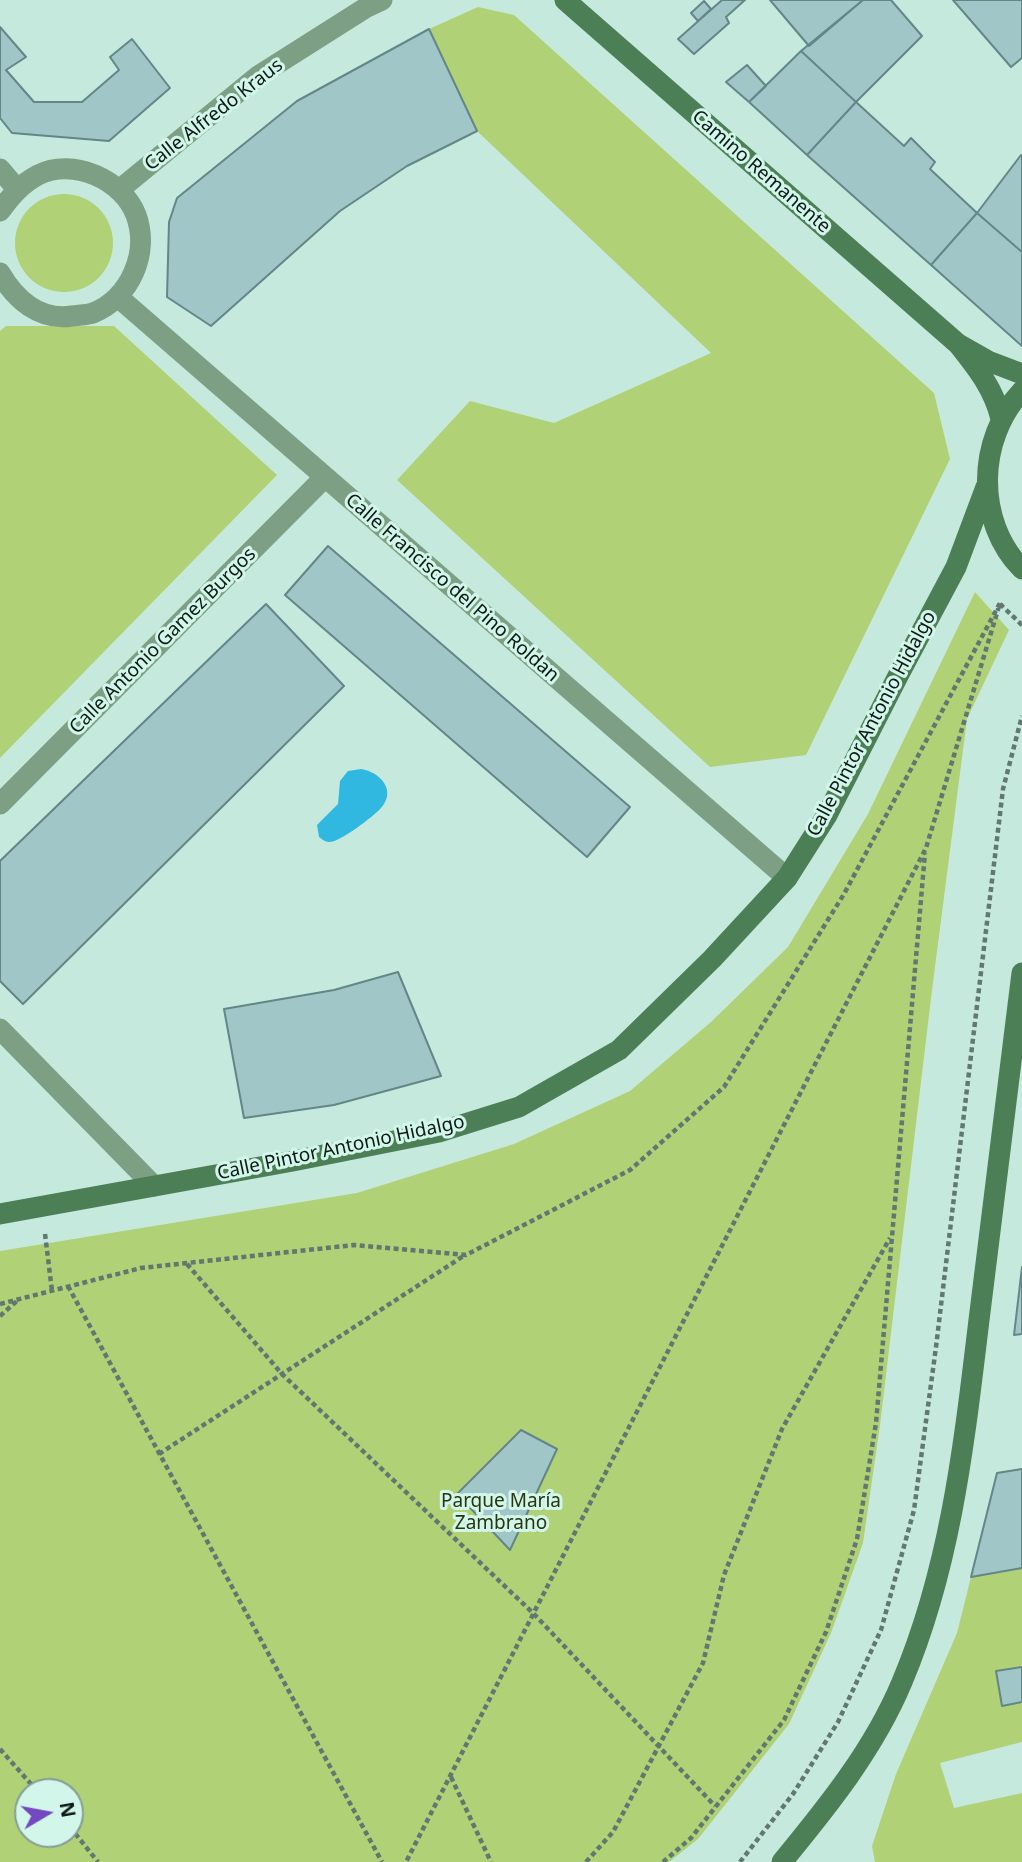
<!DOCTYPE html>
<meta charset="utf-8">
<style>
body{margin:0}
#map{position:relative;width:1022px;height:1862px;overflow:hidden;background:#c6e9de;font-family:"Noto Sans",sans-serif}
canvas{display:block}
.north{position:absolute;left:14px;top:1778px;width:70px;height:70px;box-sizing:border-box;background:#d3f6eb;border:2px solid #849e96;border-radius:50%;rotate:80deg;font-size:19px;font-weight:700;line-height:28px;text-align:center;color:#0d1a16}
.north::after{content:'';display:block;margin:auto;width:24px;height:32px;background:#7448c0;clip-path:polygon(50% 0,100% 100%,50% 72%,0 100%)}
</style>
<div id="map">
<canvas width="1022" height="1862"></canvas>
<div class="north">N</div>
</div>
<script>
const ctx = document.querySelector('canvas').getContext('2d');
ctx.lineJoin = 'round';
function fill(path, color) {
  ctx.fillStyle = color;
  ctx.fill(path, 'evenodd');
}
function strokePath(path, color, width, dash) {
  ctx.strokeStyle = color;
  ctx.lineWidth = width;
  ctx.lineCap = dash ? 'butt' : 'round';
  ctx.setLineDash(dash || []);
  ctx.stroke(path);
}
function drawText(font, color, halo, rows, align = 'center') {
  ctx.font = font + ' "Noto Sans",sans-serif';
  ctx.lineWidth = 6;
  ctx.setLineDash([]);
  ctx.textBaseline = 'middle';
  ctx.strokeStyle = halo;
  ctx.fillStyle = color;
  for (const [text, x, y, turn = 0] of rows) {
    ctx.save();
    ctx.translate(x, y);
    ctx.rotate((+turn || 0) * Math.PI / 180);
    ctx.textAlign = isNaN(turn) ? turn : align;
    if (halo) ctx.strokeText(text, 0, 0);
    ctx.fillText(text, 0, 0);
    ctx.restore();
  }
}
fill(new Path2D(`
 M478 7 514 15 934 393 950 459 806 755 710 767 397 480 470 401 554 423 711 353 477 131 429 29Z
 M15 243a49 49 0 1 1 98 0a49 49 0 1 1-98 0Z
 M6 326H114L277 475 0 758V331Z
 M975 592 1009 630 967 719 932 990 880 1425 863 1543 831 1633 789 1724 698 1839 669 1862H0V1251L357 1193 514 1144 630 1091 711 1022 788 947 868 814ZM28 1792H70V1834H28Z
 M1022 1469V1742L940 1763 954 1808 1022 1793V1862H875L872 1846 896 1774 957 1633 997 1473Z`), '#b1d176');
fill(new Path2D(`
 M361 769C380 772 397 790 381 808 374 816 339 843 329 842 325 842 322 839 319 837L317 825 338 804 340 781 348 771Z`), '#31b8e0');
const building = new Path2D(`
 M722 0H745L726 17 729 23 694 54 678 39Z
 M770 0H863L809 46Z
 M863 0H891L922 36 856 102 801 51Z
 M953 0H1022V58L1011 67Z
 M704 1 711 9 698 21 691 13Z
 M0 27 26 57 6 70 34 102H82L119 70 110 57 132 39 170 88 109 141 12 133 0 118Z
 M429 29 477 131 407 166 340 211 211 326 167 297 169 222 177 198 297 101Z
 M801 51 856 102 807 155 749 102Z
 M747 65 766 86 749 102 726 82Z
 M856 102 904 146 911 138 935 162 930 169 977 213 931 265 807 155Z
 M1021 155 1022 156V252L977 213Z
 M977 213 1022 252V346L931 265Z
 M328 546 630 807 587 857 285 595Z
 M266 604 344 686 23 1004 0 981V861Z
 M398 972 441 1076 334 1105 244 1118 224 1009 334 990Z
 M1022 1267V1334L1014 1335Z
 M521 1430 557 1449 510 1550 457 1494Z
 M1022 1469V1568L971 1577 997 1473Z
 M1022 1667V1702L1002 1706 996 1671Z`);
fill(building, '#a1c6c7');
strokePath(building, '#638687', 2);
strokePath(new Path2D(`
 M1000 604 1022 625
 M45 1234 52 1291
 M187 1264 282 1374 534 1614 715 1806
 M68 1286 382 1862
 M0 1304 141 1268 354 1245 466 1255 630 1170 724 1087 844 894 1000 603 926 848 406 1862
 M0 1316 18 1300
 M159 1454 465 1255
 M0 1749 38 1792
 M451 1777 491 1862
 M70 1827 98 1862
 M586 1862 613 1832 703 1663 724 1575 782 1429 890 1238
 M663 1862 691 1838 784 1720 826 1632 857 1539 876 1423 925 853
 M740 1862 793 1794 838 1722 881 1630 914 1510 936 1347 1003 789 1022 716`), '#617871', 4.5, [5, 3.5]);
strokePath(new Path2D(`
 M0 169 17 189
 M119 190 258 76 367 7 382 0
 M0 211C11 196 21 184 38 175 73 157 123 180 136 215 150 253 130 298 93 313 87 315 79 315 72 316 39 321 15 299 0 273
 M118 297 787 878
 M0 804 325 477
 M0 1029 154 1186`), '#7d9f83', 21);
strokePath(new Path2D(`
 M565 0 958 344
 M1022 391C977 439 975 521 1022 569
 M1001 419C994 389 977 368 958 344L988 361 1022 374
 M0 1214 293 1161 439 1132 519 1107 619 1050 712 959 787 878 827 815 898 676 956 567 986 487
 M782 1862C828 1806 874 1749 902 1682 951 1566 964 1444 979 1320 993 1205 1007 1089 1022 973`), '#4c7f56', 21);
drawText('19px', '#0d1a16', '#d3f6eb', [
 ["Calle Alfredo Kraus",214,115,-38],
 ["Camino Remanente",761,172,41],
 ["Calle Francisco del Pino Roldan",452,588,41],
 ["Calle Antonio Gamez Burgos",163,641,-45],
 ["Calle Pintor Antonio Hidalgo",872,724,-62],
 ["Calle Pintor Antonio Hidalgo",341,1148,-12]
]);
drawText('19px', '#28350e', '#d3f6eb', [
 ["Parque María",501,1502],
 ["Zambrano",501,1524]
]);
</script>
